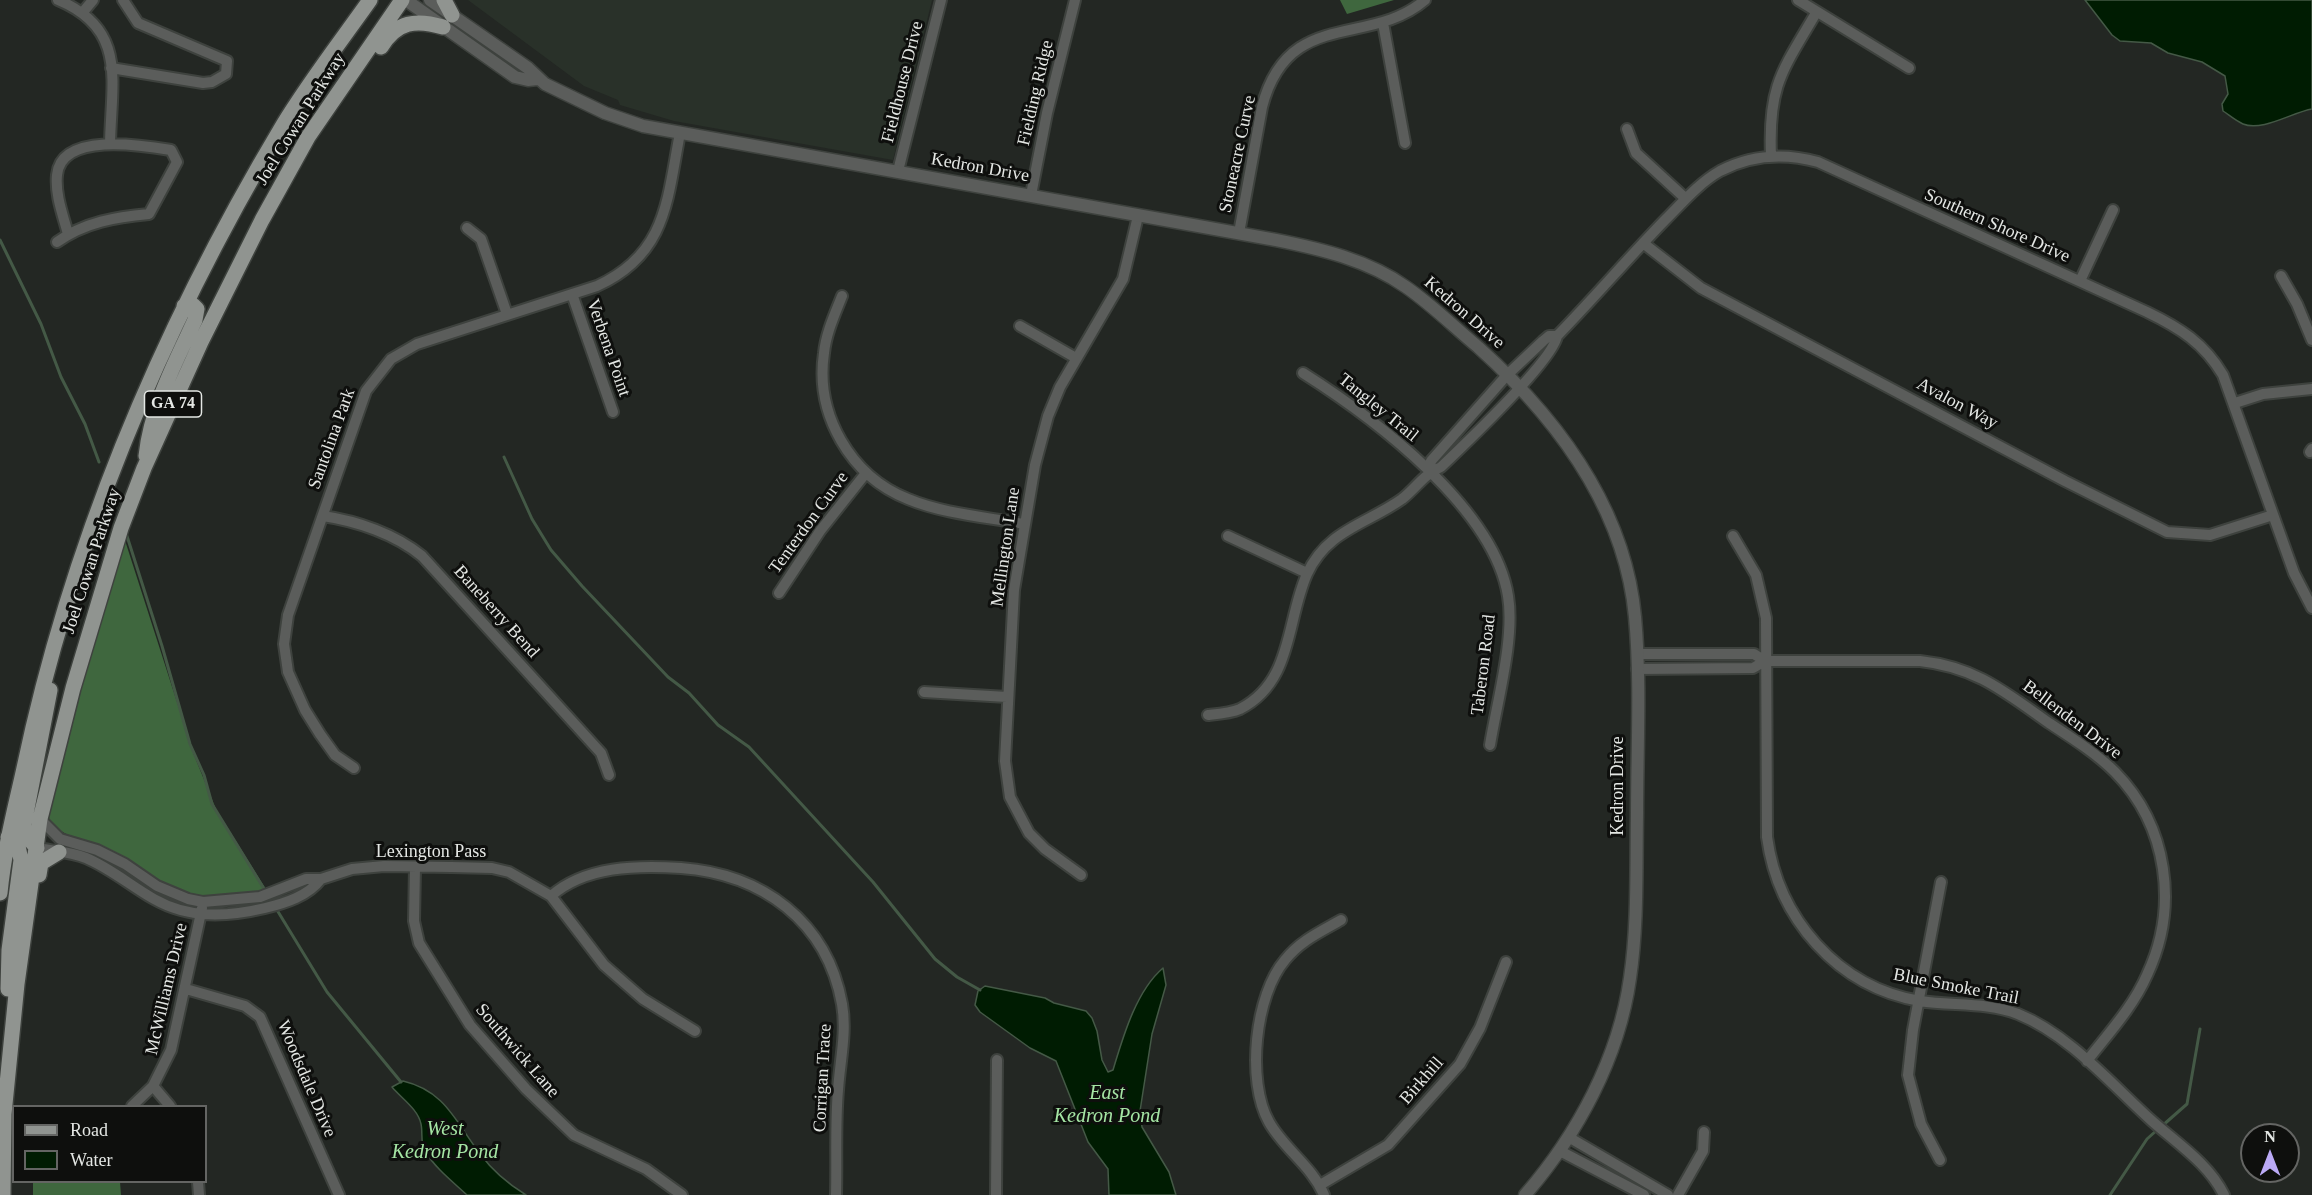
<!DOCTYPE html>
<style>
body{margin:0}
#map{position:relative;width:2312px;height:1195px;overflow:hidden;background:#232723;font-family:"Times New Roman",serif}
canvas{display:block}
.legend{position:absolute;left:12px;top:1105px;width:195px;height:78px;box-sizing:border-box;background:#0e0f0d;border:2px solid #646563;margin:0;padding:8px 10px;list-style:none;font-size:18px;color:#e4e7e4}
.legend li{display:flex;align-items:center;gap:12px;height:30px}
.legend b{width:30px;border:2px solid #646563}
.north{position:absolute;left:2240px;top:1123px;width:60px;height:60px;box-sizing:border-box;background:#0e0f0d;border:2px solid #646563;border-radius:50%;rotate:0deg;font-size:16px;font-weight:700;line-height:24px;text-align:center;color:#e4e7e4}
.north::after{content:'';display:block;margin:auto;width:21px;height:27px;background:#bbaaf6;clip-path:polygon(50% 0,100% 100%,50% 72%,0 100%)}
</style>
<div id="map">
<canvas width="2312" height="1195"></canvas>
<ul class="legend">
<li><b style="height:8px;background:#909490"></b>Road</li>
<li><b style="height:16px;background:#001c02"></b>Water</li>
</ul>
<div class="north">N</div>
</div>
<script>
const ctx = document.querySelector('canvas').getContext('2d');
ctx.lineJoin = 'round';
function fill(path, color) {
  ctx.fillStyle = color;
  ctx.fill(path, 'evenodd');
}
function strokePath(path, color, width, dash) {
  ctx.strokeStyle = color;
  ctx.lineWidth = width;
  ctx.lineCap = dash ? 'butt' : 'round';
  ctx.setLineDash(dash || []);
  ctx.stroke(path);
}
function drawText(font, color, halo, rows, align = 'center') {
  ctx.font = font + ' "Times New Roman",serif';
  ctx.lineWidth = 6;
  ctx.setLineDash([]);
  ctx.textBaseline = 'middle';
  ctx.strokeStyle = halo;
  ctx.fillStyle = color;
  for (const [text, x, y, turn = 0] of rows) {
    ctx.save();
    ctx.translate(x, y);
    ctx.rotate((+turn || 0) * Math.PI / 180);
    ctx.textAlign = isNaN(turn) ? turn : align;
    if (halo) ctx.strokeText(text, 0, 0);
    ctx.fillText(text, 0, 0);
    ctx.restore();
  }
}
fill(new Path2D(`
 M468 0H932L893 160 674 121 620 105 618 100 584 86Z`), '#293129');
fill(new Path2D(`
 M1340 0H1394L1347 14Z
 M121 528 194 755 216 809 269 894 216 903 157 886 40 819Z
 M33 1182H120L121 1195H33Z`), '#3f673e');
const water = new Path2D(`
 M2085 0H2312V109C2293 112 2262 132 2243 124 2236 121 2229 115 2223 111L2222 104 2228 94 2225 76 2202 62 2168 53 2151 43 2120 41 2112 35Z
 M1163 968 1166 985 1152 1034 1140 1111 1142 1127 1169 1172 1176 1195H1109L1108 1169 1088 1142 1056 1061 1030 1048 980 1012 975 1005 978 991 985 986 1045 998 1054 1003 1086 1011 1092 1018 1097 1031 1102 1060 1108 1072 1113 1070C1123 1037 1136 991 1163 968Z
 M403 1081C446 1091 456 1123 481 1155 492 1170 510 1185 526 1195H467C453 1182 435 1168 425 1151 420 1142 423 1133 421 1124 418 1109 401 1098 392 1087Z`);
fill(water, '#001c02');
strokePath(water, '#445946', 1.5);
strokePath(new Path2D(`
 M0 240 41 324 61 377 85 424 99 462
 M504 457 532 519 551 550 582 586 668 677 689 693 718 725 749 747 873 882 935 959 957 977 980 990
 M126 533 162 646 190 744 204 775 212 804 266 892
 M277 910 327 992 401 1082
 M2162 1126 2187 1104 2200 1029
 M2110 1195 2147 1139 2157 1130`), '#445946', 3);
const minor = new Path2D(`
 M58 0C128 29 111 82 110 144
 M1798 0 1909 68
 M83 12 93 0
 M1383 23 1405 143
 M111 68 203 83 212 82 226 74 227 61 138 23 123 0
 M1627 129 1636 153 1685 198
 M1771 156C1768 86 1782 71 1816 13
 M898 171 941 0
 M1031 195 1047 113 1075 0
 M467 228 481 239 507 314
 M1239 233 1262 107C1288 7 1369 48 1425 0
 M57 242C85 222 116 217 149 214L177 162 171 150C141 145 61 132 57 175 55 195 63 215 68 234
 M1643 243 1701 288 2065 481 2167 532 2210 535 2273 515
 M2281 276 2297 304 2312 340
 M2080 281 2113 210
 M572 294 613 412
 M842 296C835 314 826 333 824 353 815 414 850 476 908 499 944 514 987 517 1024 524
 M1020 326 1076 358
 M1303 373C1374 418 1494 508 1508 596 1515 638 1497 702 1490 745
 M2235 403 2263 394 2312 389
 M2310 452 2312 449
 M1429 472 1431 461 1507 375 1543 341 1549 336H1557
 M323 516C357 521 395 534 422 556L601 753 609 775
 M1228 536 1307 573
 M1733 536 1756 575 1766 618 1767 837C1778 918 1837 987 1920 1001 1952 1006 1987 1002 2018 1014 2070 1035 2111 1084 2152 1121 2178 1144 2209 1164 2224 1195
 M779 593 820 531 866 473
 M1637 654H1754L1765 661H1920C1976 667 2005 692 2049 723 2072 738 2096 753 2115 772 2168 826 2179 907 2147 975 2133 1007 2108 1034 2087 1061
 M1637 669 1753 668 1765 661
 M924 692 1007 697
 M1208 715C1218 714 1231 713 1240 709 1293 682 1286 621 1307 574 1327 530 1367 524 1402 499 1416 488 1424 474 1441 467 1463 446 1553 361 1557 336 1594 298 1629 257 1666 219 1683 202 1699 183 1720 171 1751 155 1785 153 1818 162L2147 312C2180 328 2204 343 2223 375L2294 573 2312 608
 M354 768 335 755 320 734 305 710 288 672 284 644 288 615 366 391 391 359 417 344 597 286C667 254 667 200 680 133
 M40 819 60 839 97 850 125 864 157 886 188 899 203 902 260 897 306 879H321L352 869 384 866 451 867 492 868 509 872 551 896 604 965 643 999 695 1031
 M37 848C53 851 71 852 86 858 110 868 131 886 154 899 189 919 227 917 265 908 286 903 308 896 321 879
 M415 867 414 921 419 943 470 1025 526 1089 574 1135 646 1169 682 1195
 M1081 875 1045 849 1029 833 1010 797 1005 761 1014 590 1035 465 1048 416 1060 387 1123 279 1138 216
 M551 896C585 866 637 865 681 868 762 874 827 921 842 1004 847 1032 840 1061 838 1090 835 1125 837 1160 836 1195
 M186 989 245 1006 260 1017 339 1195
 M153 1086 170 1106
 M132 1106 153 1086 171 1050 202 908
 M1570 1138 1668 1195
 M1560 1151 1644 1195
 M1940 1160 1921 1124 1908 1075 1913 1030 1941 882
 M198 1182 199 1195
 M1320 1185 1388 1145 1460 1064 1480 1028 1506 962
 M996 1195 997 1060
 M1324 1195C1312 1166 1284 1149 1269 1122 1246 1081 1255 995 1285 960 1300 941 1320 932 1341 920
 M1678 1195 1703 1151 1704 1132`);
const tertiary = new Path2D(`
 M406 0 515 77 528 80 537 79
 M430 0 528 68 545 84 605 113 643 126 1276 240C1321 249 1368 260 1406 287 1432 305 1454 327 1478 347 1557 418 1625 507 1635 617 1641 682 1637 750 1637 815 1636 869 1638 924 1630 978 1619 1058 1577 1135 1525 1195`);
const primary = new Path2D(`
 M444 0 452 15
 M381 47C397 21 416 19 443 27
 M146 456C151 408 175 363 195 320L197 309 193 305 184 306
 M37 848 24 833V824L50 690
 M39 875 41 863 59 852
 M0 893C4 850 15 809 24 768 72 540 164 324 283 125 309 82 341 41 370 0
 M8 989 9 950 21 860 18 846 8 837
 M3 1195 4 1114 17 984 40 819 73 688 121 528 144 468 201 342 262 220 308 137 402 0`);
strokePath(minor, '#3e423e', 14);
strokePath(tertiary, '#3e423e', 15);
strokePath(primary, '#3e423e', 18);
strokePath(minor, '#5b5d5b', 10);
strokePath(tertiary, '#5b5d5b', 12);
strokePath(primary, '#909490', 15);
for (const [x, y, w] of [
 [173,404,57]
]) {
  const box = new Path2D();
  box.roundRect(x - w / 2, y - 13, w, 26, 4.5);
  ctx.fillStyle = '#0e0f0d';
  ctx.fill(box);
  strokePath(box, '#e4e7e4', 1.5);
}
drawText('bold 16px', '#e4e7e4', null, [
 ["GA 74",173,404]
]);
drawText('18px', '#e4e7e4', '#0e0f0d', [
 ["Fieldhouse Drive",903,82,-76],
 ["Fielding Ridge",1036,93,-77],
 ["Joel Cowan Parkway",301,119,-58],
 ["Stoneacre Curve",1238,154,-78],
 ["Kedron Drive",980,168,10],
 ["Southern Shore Drive",1997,226,24],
 ["Kedron Drive",1464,313,41],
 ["Verbena Point",608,348,71],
 ["Avalon Way",1957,404,28],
 ["Tangley Trail",1378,408,39],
 ["Santolina Park",332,439,-70],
 ["Tenterdon Curve",809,523,-54],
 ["Mellington Lane",1006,547,-82],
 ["Joel Cowan Parkway",92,561,-72],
 ["Baneberry Bend",496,612,48],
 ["Taberon Road",1484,665,-83],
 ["Bellenden Drive",2072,720,37],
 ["Kedron Drive",1618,786,-90],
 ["Lexington Pass",431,852],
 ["Blue Smoke Trail",1956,987,11],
 ["McWilliams Drive",167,989,-77],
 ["Southwick Lane",517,1051,49],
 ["Corrigan Trace",823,1078,-87],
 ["Woodsdale Drive",306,1079,67],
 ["Birkhill",1422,1081,-49]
]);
drawText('italic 20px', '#a5e5a4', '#0e0f0d', [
 ["East",1107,1094],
 ["Kedron Pond",1107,1117],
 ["West",445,1130],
 ["Kedron Pond",445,1153]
]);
</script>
